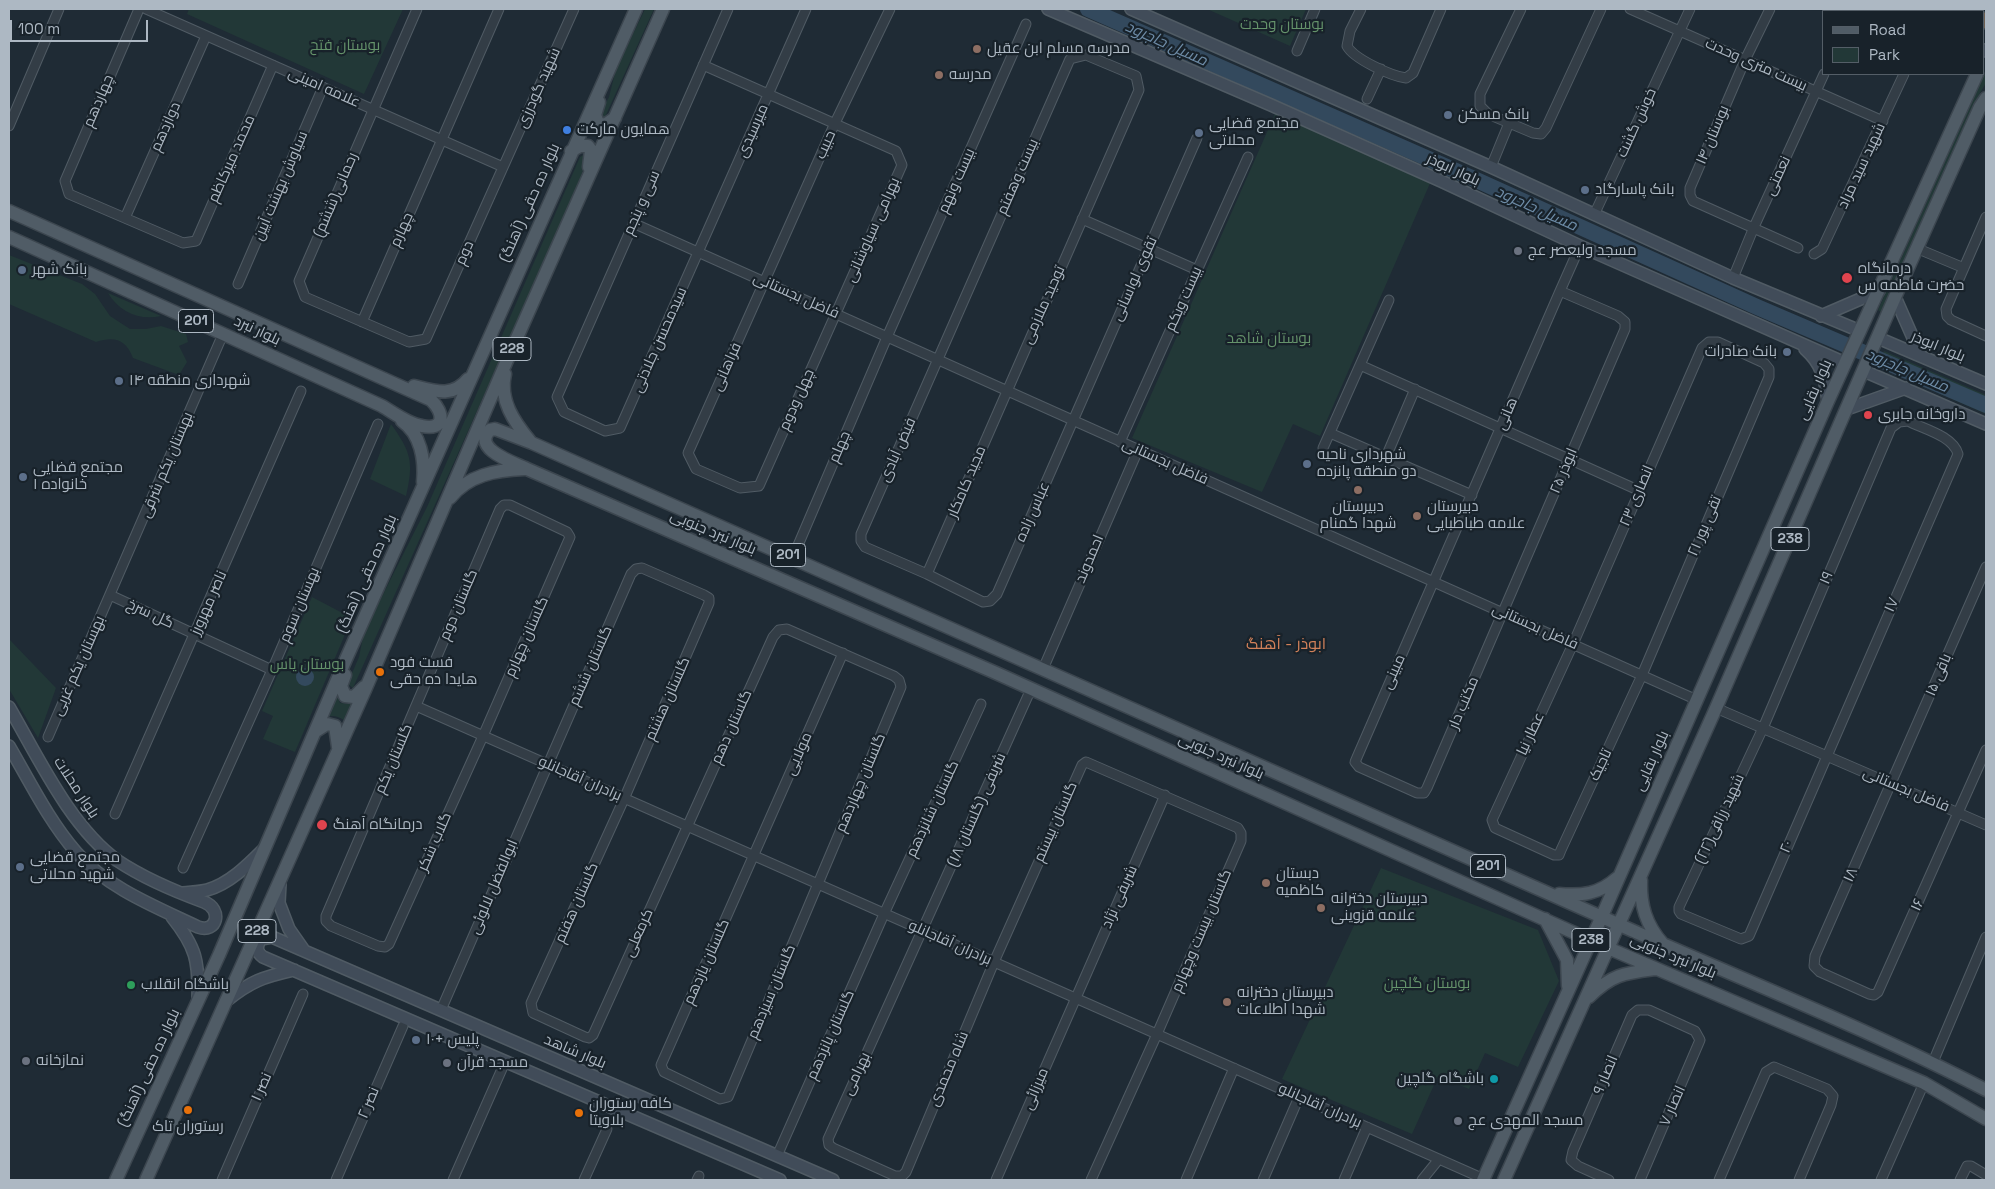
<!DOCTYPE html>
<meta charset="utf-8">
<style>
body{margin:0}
#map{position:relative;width:1995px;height:1189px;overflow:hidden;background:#1f2b35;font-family:"Space Grotesk",sans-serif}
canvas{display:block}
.frame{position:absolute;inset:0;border:10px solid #adb8c3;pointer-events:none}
.legend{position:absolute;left:1822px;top:10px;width:162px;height:65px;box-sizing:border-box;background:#18222a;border:1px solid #545e67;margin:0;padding:6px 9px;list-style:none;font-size:15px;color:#adb8c3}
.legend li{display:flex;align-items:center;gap:10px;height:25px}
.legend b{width:25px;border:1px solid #545e67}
.scale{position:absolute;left:10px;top:20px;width:138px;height:22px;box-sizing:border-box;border:2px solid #adb8c3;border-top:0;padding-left:6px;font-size:15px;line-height:18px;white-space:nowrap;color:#adb8c3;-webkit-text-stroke:4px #18222a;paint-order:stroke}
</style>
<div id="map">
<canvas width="1995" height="1189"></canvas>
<div class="frame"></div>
<ul class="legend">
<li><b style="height:6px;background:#505c66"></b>Road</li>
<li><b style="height:14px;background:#223837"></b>Park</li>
</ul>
<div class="scale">100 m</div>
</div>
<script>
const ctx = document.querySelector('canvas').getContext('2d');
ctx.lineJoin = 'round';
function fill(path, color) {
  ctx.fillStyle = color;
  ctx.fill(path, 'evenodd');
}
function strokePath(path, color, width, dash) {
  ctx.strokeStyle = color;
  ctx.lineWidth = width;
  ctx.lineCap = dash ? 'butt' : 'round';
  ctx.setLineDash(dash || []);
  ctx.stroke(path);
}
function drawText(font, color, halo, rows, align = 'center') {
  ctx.font = font + ' "Space Grotesk",Cairo,sans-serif';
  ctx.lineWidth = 4.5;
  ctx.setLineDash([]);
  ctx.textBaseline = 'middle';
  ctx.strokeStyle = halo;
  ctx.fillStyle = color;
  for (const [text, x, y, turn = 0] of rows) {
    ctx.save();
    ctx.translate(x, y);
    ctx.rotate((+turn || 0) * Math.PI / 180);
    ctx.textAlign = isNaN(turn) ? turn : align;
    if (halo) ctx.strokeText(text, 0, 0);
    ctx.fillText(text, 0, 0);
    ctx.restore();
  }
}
fill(new Path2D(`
 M189 9H403L364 94 187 14Z
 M645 9H654L605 117H601L600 114 609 97 616 69Z
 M1207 9H1306L1290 46Z
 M1986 74V83L1980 93 1881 312 1878 310 1938 177 1975 89 1982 76Z
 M1275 114 1431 181 1320 436 1293 424 1262 492 1132 438Z
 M585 154 587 160 574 194 353 688 349 685V680L359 657 364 632 427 507 580 157Z
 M9 255 82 284 95 294 110 316 130 329H146L161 326 186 334 188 342 179 346 187 362 179 375 133 358C126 339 114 336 96 342L9 304Z
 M108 293 161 316C140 321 119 312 108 293Z
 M1884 351 1986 395V414L1878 366Z
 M391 424C411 452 414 462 406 496L370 479Z
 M312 597 352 618 295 752 263 739 273 716 262 711Z
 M9 639 56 688 38 738 9 689Z
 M337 693 340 703 350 704 354 702 344 726V720C337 716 333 715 326 717Z
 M1381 868 1538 930 1559 981 1518 1067 1485 1053 1469 1089 1438 1076 1412 1134 1282 1079Z`), '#223837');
fill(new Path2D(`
 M296 677a9 9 0 1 1 18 0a9 9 0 1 1-18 0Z`), '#33495d');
strokePath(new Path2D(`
 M1088 9 1472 178 1757 307 1986 405`), '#33495d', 16);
const street = new Path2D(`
 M139 9 65 181 69 194 183 243 196 241 273 65
 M146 9 503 167
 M417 9 299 281 305 297 409 342 426 339 574 9
 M728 9 557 397 564 412 605 431 620 428 806 9
 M1361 9 1350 31 1347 46C1354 59 1391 76 1406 78L1413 73 1441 9
 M1521 9 1480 94V106L1488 114 1533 133 1541 134 1546 128 1601 9
 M1630 9 1883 121
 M1770 9 1745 60 1690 188V195L1693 201 1798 248
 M1297 51 1315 9
 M703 65 896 151 902 165 759 486 740 488 696 469 688 453 835 123 890 9
 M1367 99 1381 69
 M9 126 59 9
 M1491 167 1509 123
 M1594 215 1690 9
 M1986 217 1946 309 1947 316 1951 320 1986 336
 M125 218 206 36
 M1082 219 1197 270
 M633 223 1697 700
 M1916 248 1964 268
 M1814 254 1822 249 1904 74
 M1733 278 1754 227 1824 74
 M238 284 323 87
 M1560 291 1618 316 1625 322V329L1427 788 1424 793H1417L1359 767 1355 762 1358 755 1560 291 1580 246
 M362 322 499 9
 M1709 342H1718L1764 363 1769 369V377L1642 675 1561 850 1559 855H1554L1495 828 1492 820 1573 644 1702 348Z
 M1360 365 1640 491
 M1908 421C1924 429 1953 436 1958 454L1749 936 1741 939 1681 914 1679 911V907L1763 728 1891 428 1899 422Z
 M1330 433 1472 495
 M1120 442 1248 157
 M1323 448 1389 300
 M1386 457 1415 389
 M504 505H510L567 532 570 537 483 736 389 944 385 947 378 946 331 926 326 921V916L500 509Z
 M793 557 887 337 1026 24
 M1986 567 1815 956 1814 966 1820 972 1869 994 1874 995 1878 992 1986 750
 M927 574 1139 90 1136 76 1086 55 1070 59 861 534V541L865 547 927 574 983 602 990 601 997 594 1197 138
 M110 595 272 670
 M1043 669 1138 450
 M1031 689 828 1139 829 1145 833 1148 895 1176H902L906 1172 994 962 1082 765 1086 762 1238 828 1241 833V841L1157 1034 1091 1180
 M416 706 1484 1179
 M1716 708 1986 825
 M48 737 223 334
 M115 814 301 391
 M183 868 272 670 378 424
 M441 1010 631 574 636 569 642 568 704 595 709 598V603L624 799 531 1003 533 1013 585 1037 589 1038 593 1035 773 637 779 630 787 629 894 676 899 680 901 687 728 1097 720 1099 664 1072 661 1065 843 653
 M1933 1062 1986 937
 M777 1156 884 914 981 704
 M222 1180 303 994
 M336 1180 403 1026
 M453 1180 505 1062
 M584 1180 607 1129
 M697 1180 699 1176
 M996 1180 1165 795
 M1186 1180 1234 1068
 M1263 1180 1299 1097
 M1344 1180 1367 1127
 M1422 1180 1439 1159
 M1609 1180 1578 1166 1571 1160 1573 1151 1632 1015 1638 1010H1649L1695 1031 1700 1040 1640 1180
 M1719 1180 1766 1072 1774 1067 1827 1089 1833 1096 1831 1105 1799 1180
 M1881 1180 1924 1083
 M1960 1180 1967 1166H1971L1986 1175`);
const secondary = new Path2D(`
 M1048 9 1271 105 1441 181 1580 246 1845 363
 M1131 9 1491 167 1733 278 1860 331
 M1913 9 1917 11
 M1984 50 1986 51
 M1895 297 1921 356
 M1821 316 1879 291
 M1878 338 1986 384
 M1805 349C1822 364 1825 379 1828 401
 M1864 371 1986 424
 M1847 409 1906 388
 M9 707C38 757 71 828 118 861 145 879 174 891 204 902 223 909 217 934 198 927 156 907 107 888 76 852 49 821 30 782 9 746
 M280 884 279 903 289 929 303 949
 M183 893C191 892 199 892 207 890 229 884 248 865 264 849
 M172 917C196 947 199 961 198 999
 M226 1001C251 981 263 977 294 970
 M780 1180 263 957C256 952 256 946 261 939L272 937 833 1180`);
const primary = new Path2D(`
 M599 102 595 115 598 123 605 125 615 118
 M571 151 580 146H588L591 150 589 167
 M9 211 431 400C445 413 445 431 422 426 408 424 394 413 382 406L9 237
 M505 374C499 400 514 422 530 441
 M414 386C434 391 453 398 468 379
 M402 421C421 434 425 460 423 482
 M450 498C468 475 496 470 524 469
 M345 675 341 686 345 696 354 697 364 687
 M316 731 327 724 335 726 338 747
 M1641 880C1640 905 1646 925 1663 944
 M1559 894C1582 896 1599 894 1617 878
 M1545 919 1567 960 1568 986
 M1589 997C1612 974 1625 973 1656 969
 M1986 1090C1882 1036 1773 992 1665 945L532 443 495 429 490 430C471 449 515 463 527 469L996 673 1608 948 1924 1083 1986 1119
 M116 1180 219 955 346 659 636 9
 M146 1180 365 690 508 358 663 9
 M1483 1180 1602 916 1828 401 1977 74
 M1504 1180 1716 708 1895 297 1980 107 1986 98`);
const highway = new Path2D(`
 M1964 9 1968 11
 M1984 20 1986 21`);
strokePath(street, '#505b64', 11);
strokePath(secondary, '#505b64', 14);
strokePath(primary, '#3c464f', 15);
strokePath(highway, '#3d4850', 18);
strokePath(street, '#333d46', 9);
strokePath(secondary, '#414c59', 11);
strokePath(primary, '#505c66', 12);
strokePath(highway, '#6c5e50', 15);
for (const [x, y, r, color] of [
 [977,49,5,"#8d6e63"],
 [939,75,5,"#8d6e63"],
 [1448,115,5,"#5c6f8a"],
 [567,130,5,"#3f7fe0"],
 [1199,133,5,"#5c6f8a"],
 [1585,190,5,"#5c6f8a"],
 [1518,251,5,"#6b7280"],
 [22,270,5,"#5c6f8a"],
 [1847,278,6,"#e0444e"],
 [1787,352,5,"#5c6f8a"],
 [119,381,5,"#5c6f8a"],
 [1868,415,5,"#e0444e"],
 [1307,464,5,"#5c6f8a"],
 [23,477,5,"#5c6f8a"],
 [1358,490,5,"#8d6e63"],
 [1417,516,5,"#8d6e63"],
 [380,672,5,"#e8710a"],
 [322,825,6,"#e0444e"],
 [20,867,5,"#5c6f8a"],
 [1266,883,5,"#8d6e63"],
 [1321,908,5,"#8d6e63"],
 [131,985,5,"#2e9e5b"],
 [1227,1002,5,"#8d6e63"],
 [416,1040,5,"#5c6f8a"],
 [26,1061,5,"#6b7280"],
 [447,1063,5,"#6b7280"],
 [1494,1079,5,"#0f9aa8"],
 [188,1110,5,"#e8710a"],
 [579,1113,5,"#e8710a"],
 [1458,1121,5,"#6b7280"]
]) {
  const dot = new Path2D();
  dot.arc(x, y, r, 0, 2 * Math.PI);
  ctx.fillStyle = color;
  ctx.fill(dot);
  strokePath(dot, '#18222a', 2);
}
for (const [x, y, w] of [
 [196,321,35],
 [512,349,38],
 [1790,539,38],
 [788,555,35],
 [1488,866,35],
 [257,931,38],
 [1591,940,38]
]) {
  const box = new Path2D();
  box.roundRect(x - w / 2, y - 11.5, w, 23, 4);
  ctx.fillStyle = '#18222a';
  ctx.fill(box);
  strokePath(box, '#adb8c3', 1);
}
drawText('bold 14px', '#adb8c3', null, [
 ["201",196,321],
 ["228",512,349],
 ["238",1790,539],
 ["201",788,555],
 ["201",1488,866],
 ["228",257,931],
 ["238",1591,940]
]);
drawText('15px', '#65936b', '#18222a', [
 ["بوستان وحدت",1282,25],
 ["بوستان فتح",345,46],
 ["بوستان شاهد",1269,339],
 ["بوستان یاس",307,665],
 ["بوستان گلچین",1427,984]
]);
drawText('15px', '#adb8c3', '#18222a', [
 ["مدرسه مسلم ابن عقیل",987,49],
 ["مدرسه",949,75],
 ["بانک مسکن",1458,115],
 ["مجتمع قضایی",1209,124],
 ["محلاتی",1209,141],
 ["همایون مارکت",577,130],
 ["بانک پاسارگاد",1595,190],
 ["مسجد ولیعصر عج",1528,251],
 ["درمانگاه",1858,269],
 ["حضرت فاطمه س",1858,286],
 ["بانک شهر",32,270],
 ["بانک صادرات",1777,352,"right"],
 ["شهرداری منطقه ۱۴",129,381],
 ["داروخانه جابری",1878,415],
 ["شهرداری ناحیه",1317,455],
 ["دو منطقه پانزده",1317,472],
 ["مجتمع قضایی",33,468],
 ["خانواده ۱",33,485],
 ["دبیرستان",1358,507,"center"],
 ["شهدا گمنام",1358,524,"center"],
 ["دبیرستان",1427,507],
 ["علامه طباطبایی",1427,524],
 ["فست فود",390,663],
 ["هایدا ده حقی",390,680],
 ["درمانگاه آهنگ",333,825],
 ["مجتمع قضایی",30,858],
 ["شهید محلاتی",30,875],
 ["دبستان",1276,874],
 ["کاظمیه",1276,891],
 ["دبیرستان دخترانه",1331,899],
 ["علامه قزوینی",1331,916],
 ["باشگاه انقلاب",141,985],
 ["دبیرستان دخترانه",1237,993],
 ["شهدا اطلاعات",1237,1010],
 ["پلیس +۱۰",426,1040],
 ["نمازخانه",36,1061],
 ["مسجد قرآن",457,1063],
 ["باشگاه گلچین",1484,1079,"right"],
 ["کافه رستوران",589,1104],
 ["بلاویتا",589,1121],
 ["مسجد المهدی عج",1468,1121],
 ["رستوران تاک",188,1127,"center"]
], 'left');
drawText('15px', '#adb8c3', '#18222a', [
 ["بیست متری وحدت",1756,65,24],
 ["علامه امینی",324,88,24],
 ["شهید گودرزی",539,88,-66],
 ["چهاردهم",99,101,-67],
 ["خوش گشت",1637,123,-65],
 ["دوازدهم",166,127,-66],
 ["میرسیدی",753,131,-66],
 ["بوستان ۱۴",1713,135,-67],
 ["حبیب",826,145,-66],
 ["محمد میرکاظم",232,159,-66],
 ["شهید سید مراد",1862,166,-65],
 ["بلوار ابوذر",1453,170,25],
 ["نعمتی",1778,176,-65],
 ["بیست وهفتم",1018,177,-66],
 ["بیست ونهم",957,181,-66],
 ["سیاوش بهشت آیین",281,186,-67],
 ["رحمانی(ششم)",336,195,-67],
 ["بلوار ده حقی (آهنگ)",530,203,-66],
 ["سی و پنجم",642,203,-66],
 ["چهارم",402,230,-66],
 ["بهرامی سیاوشانی",873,230,-66],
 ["دوم",465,253,-66],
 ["تقوی لواسانی",1135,279,-66],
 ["فاضل بجستانی",796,296,24],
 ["بیست ویکم",1184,299,-66],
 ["توحید ملازمی",1044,305,-66],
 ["بلوار نبرد",257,331,25],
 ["سیدمحسن جلادتی",660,340,-66],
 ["بلوار ابوذر",1938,347,23],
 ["فراهانی",727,367,-66],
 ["بلوار بقایی",1815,390,-66],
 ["چهل ودوم",797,400,-66],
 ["هانی",1507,414,-67],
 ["چهلم",840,447,-67],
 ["فیض آبادی",898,450,-66],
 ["فاضل بجستانی",1165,462,24],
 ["بهستان یکم شرقی",167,465,-67],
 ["ابوذر ۲۵",1564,471,-67],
 ["مجید کامکار",967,482,-67],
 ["انصاری ۲۳",1637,496,-67],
 ["عباس زاده",1033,512,-66],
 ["تقی پور ۲۱",1705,526,-67],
 ["بلوار نبرد جنوبی",713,533,23],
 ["احمدوند",1090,559,-67],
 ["بلوار ده حقی (آهنگ)",367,574,-66],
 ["۱۹",1827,578,-67],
 ["ناصر مهرورز",209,603,-66],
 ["بهستان سوم",300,605,-67],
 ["گلستان دوم",459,605,-67],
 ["۱۷",1892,605,-66],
 ["گل سرخ",150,614,25],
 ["فاضل بجستانی",1535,627,24],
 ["گلستان چهارم",527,637,-66],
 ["بهستان یکم غربی",79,666,-66],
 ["گلستان ششم",591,666,-66],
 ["مبینی",1394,672,-66],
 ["باقی ۱۵",1939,675,-67],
 ["گلستان هشتم",668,699,-66],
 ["مکتب دار",1464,703,-67],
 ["گلستان دهم",732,727,-66],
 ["عطار نیا",1531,734,-65],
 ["مولایی",799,754,-66],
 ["بلوار نبرد جنوبی",1221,757,24],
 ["گلستان یکم",394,759,-67],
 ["بلوار بقایی",1652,761,-66],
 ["تاجیک",1601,765,-65],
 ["برادران آقاجانلو",580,779,24],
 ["گلستان چهاردهم",861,783,-67],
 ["بلوار محلات",76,788,57],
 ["فاضل بجستانی",1906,790,23],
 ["گلستان شانزدهم",933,809,-65],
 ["شریفی (گلستان ۱۸)",977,810,-66],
 ["شهید رزاقی(۲۲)",1720,819,-65],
 ["گلستان بیستم",1056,822,-66],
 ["گلاب شکر",435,842,-66],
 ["۲۰",1787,847,-67],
 ["۱۸",1851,875,-66],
 ["ابوالفضل لالوئی",494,887,-67],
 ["شریفی نژاد",1120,897,-66],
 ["گلستان هفتم",577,903,-66],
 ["۱۶",1918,905,-66],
 ["گلستان بیست وچهارم",1202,931,-67],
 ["کرمعلی",639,933,-66],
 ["برادران آقاجانلو",950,943,24],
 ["بلوار نبرد جنوبی",1673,957,23],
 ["گلستان یازدهم",707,962,-66],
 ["گلستان سیزدهم",772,992,-67],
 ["گلستان پانزدهم",831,1035,-66],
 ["بلوار شاهد",575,1052,23],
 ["بلوار ده حقی (آهنگ)",149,1068,-65],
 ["شاه محمدی",949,1069,-67],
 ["بهرامی",857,1074,-65],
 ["انصار ۹",1606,1075,-67],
 ["نصر ۱",262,1087,-66],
 ["میرزائی",1036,1089,-67],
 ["نصر ۲",369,1103,-67],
 ["برادران آقاجانلو",1320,1106,24],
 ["انصار ۷",1673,1106,-66]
]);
drawText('italic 16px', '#6e8ca7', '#18222a', [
 ["مسیل جاجرود",1166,44,24],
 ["مسیل جاجرود",1536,209,24],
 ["مسیل جاجرود",1907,371,23]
]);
drawText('16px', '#d1815a', '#18222a', [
 ["ابوذر - آهنگ",1286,645]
]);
</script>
